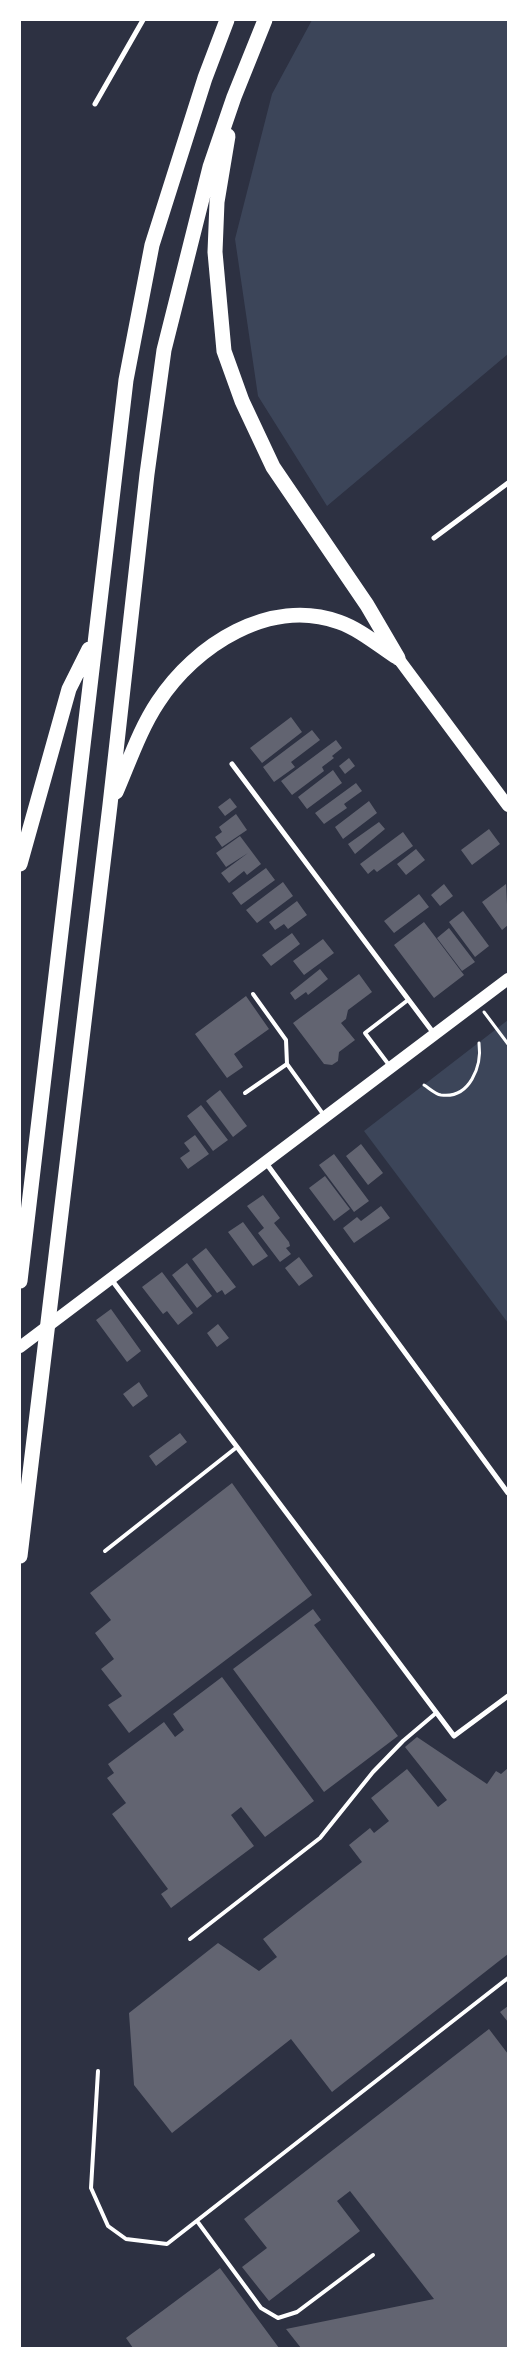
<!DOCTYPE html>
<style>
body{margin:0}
#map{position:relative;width:528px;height:2368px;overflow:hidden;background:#2d3142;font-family:"Work Sans",sans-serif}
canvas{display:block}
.frame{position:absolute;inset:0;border:21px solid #fff;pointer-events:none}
</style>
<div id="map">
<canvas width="528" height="2368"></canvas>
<div class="frame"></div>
</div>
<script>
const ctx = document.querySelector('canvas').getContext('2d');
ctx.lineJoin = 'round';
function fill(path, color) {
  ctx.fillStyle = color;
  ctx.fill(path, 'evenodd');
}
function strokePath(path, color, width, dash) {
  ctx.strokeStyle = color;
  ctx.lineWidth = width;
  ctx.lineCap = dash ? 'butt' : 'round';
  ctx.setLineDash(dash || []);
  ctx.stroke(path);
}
fill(new Path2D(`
 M312 20H508V354L327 506 258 396 235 239 272 94Z
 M508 1020V1323L364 1131Z`), '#3c4559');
fill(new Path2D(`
 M291 717 302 732 262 763 250 748Z
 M312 730 320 740 291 762 295 767 274 782 263 767Z
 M336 740 342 748 332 756 334 758 322 767 324 771 292 795 281 781Z
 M349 758 355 766 345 774 339 766Z
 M333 770 342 783 307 809 298 797Z
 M356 783 362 791 344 804 347 808 324 824 315 813Z
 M230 798 237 807 225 816 218 807Z
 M369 801 377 813 343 839 335 827Z
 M236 814 247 830 222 847 215 837 222 832 219 827Z
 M379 822 385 829 355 854 348 844Z
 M489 829 500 844 472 865 461 850Z
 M403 832 413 846 377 872 374 869 368 874 360 864Z
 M240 836 261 864 247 875 244 871 229 883 221 873 248 853 226 867 216 853Z
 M416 849 425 860 406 875 397 864Z
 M266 868 275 880 241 905 232 893Z
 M283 882 293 896 257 923 246 910Z
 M444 884 453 896 440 906 431 895Z
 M506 884 508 925 502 930 482 902Z
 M419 894 429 907 394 933 384 921Z
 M297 901 307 915 288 929 284 924 275 930 269 922Z
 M463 911 489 946 475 957 449 922Z
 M424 922 464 975 434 998 394 945Z
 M449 928 475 962 462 971 437 938Z
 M292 933 300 944 271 966 262 955Z
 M323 939 334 953 304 975 293 961Z
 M320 969 328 979 308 995 306 992 295 1000 290 993Z
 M359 974 372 992 348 1010 346 1019 341 1023 355 1040 339 1052 338 1061 332 1065 324 1064 293 1023Z
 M246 996 269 1029 234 1054 243 1067 227 1078 195 1034Z
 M220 1090 247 1126 233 1137 206 1101Z
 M201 1105 228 1140 213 1151 187 1116Z
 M195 1135 209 1154 188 1169 180 1158 190 1151 184 1143Z
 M361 1144 383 1173 368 1185 346 1156Z
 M334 1154 369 1201 354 1212 319 1165Z
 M325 1176 350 1209 334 1221 309 1188Z
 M263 1195 280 1218 274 1223 289 1242 290 1246 286 1248 291 1254 280 1262 258 1233 264 1228 247 1206Z
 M381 1206 390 1218 354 1243 343 1228 357 1217 361 1221Z
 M243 1222 268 1256 253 1266 228 1232Z
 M206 1248 236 1287 225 1295 222 1290 217 1293 192 1259Z
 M299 1257 313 1276 299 1286 285 1268Z
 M187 1263 212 1296 197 1308 172 1275Z
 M162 1272 193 1313 178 1325 167 1311 163 1314 142 1287Z
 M111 1309 141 1351 127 1362 96 1320Z
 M218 1324 229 1338 217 1347 207 1333Z
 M139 1382 148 1396 133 1407 123 1394Z
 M180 1433 187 1442 156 1466 149 1456Z
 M232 1483 312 1595 129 1733 108 1705 122 1696 101 1669 114 1659 95 1633 111 1620 90 1593Z
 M313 1609 321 1620 314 1625 398 1736 324 1792 233 1669Z
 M222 1677 314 1801 265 1837 241 1807 231 1815 254 1846 171 1908 161 1894 168 1889 112 1814 126 1803 107 1778 114 1773 108 1764 164 1722 175 1737 184 1730 173 1714Z
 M417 1737 487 1784 496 1771 501 1774 508 1768V1954L332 2092 291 2039 172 2133 134 2085 129 2013 218 1943 259 1971 277 1957 263 1939 362 1862 349 1845 370 1828 374 1833 389 1821 371 1798 407 1769 438 1807 447 1800 405 1747Z
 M508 2006V2022L500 2012Z
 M489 2029 508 2054V2348H301L286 2329 434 2299 350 2191 337 2201 360 2231 269 2301 242 2267 267 2248 244 2219Z
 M220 2268 279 2348H133L126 2338Z`), '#626471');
strokePath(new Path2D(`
 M484 1012 508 1044
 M424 1085C429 1088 435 1094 441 1095 470 1099 482 1066 479 1043`), '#fff', 3);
strokePath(new Path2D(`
 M253 994 286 1040 287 1064
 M389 1065 365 1033 408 1000
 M245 1093 287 1064 323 1114
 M105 1551 237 1447
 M190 1939 320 1838 373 1772 403 1741 436 1713
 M98 2071 91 2188 108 2226 126 2239 167 2244 508 1978
 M197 2221 261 2308 278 2318 297 2312 373 2255`), '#fff', 4);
strokePath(new Path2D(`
 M95 104 143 20
 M434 538 508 483
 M232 764 435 1035
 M266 1163 508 1493
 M111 1279 454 1736 508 1696`), '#fff', 5);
strokePath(new Path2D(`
 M398 658 508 806
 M20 1347 508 979`), '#fff', 12);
strokePath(new Path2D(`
 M228 136 217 202 215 252 224 351 242 401 273 467 367 605 398 658
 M116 792C129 762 140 729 158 702 195 645 270 597 339 622 359 629 377 644 395 656
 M20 864 69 689 89 649
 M20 1281 126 380 152 245 205 78 227 20
 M20 1556 110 805 147 474 164 350 210 167 234 97 265 20`), '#fff', 15);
</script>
